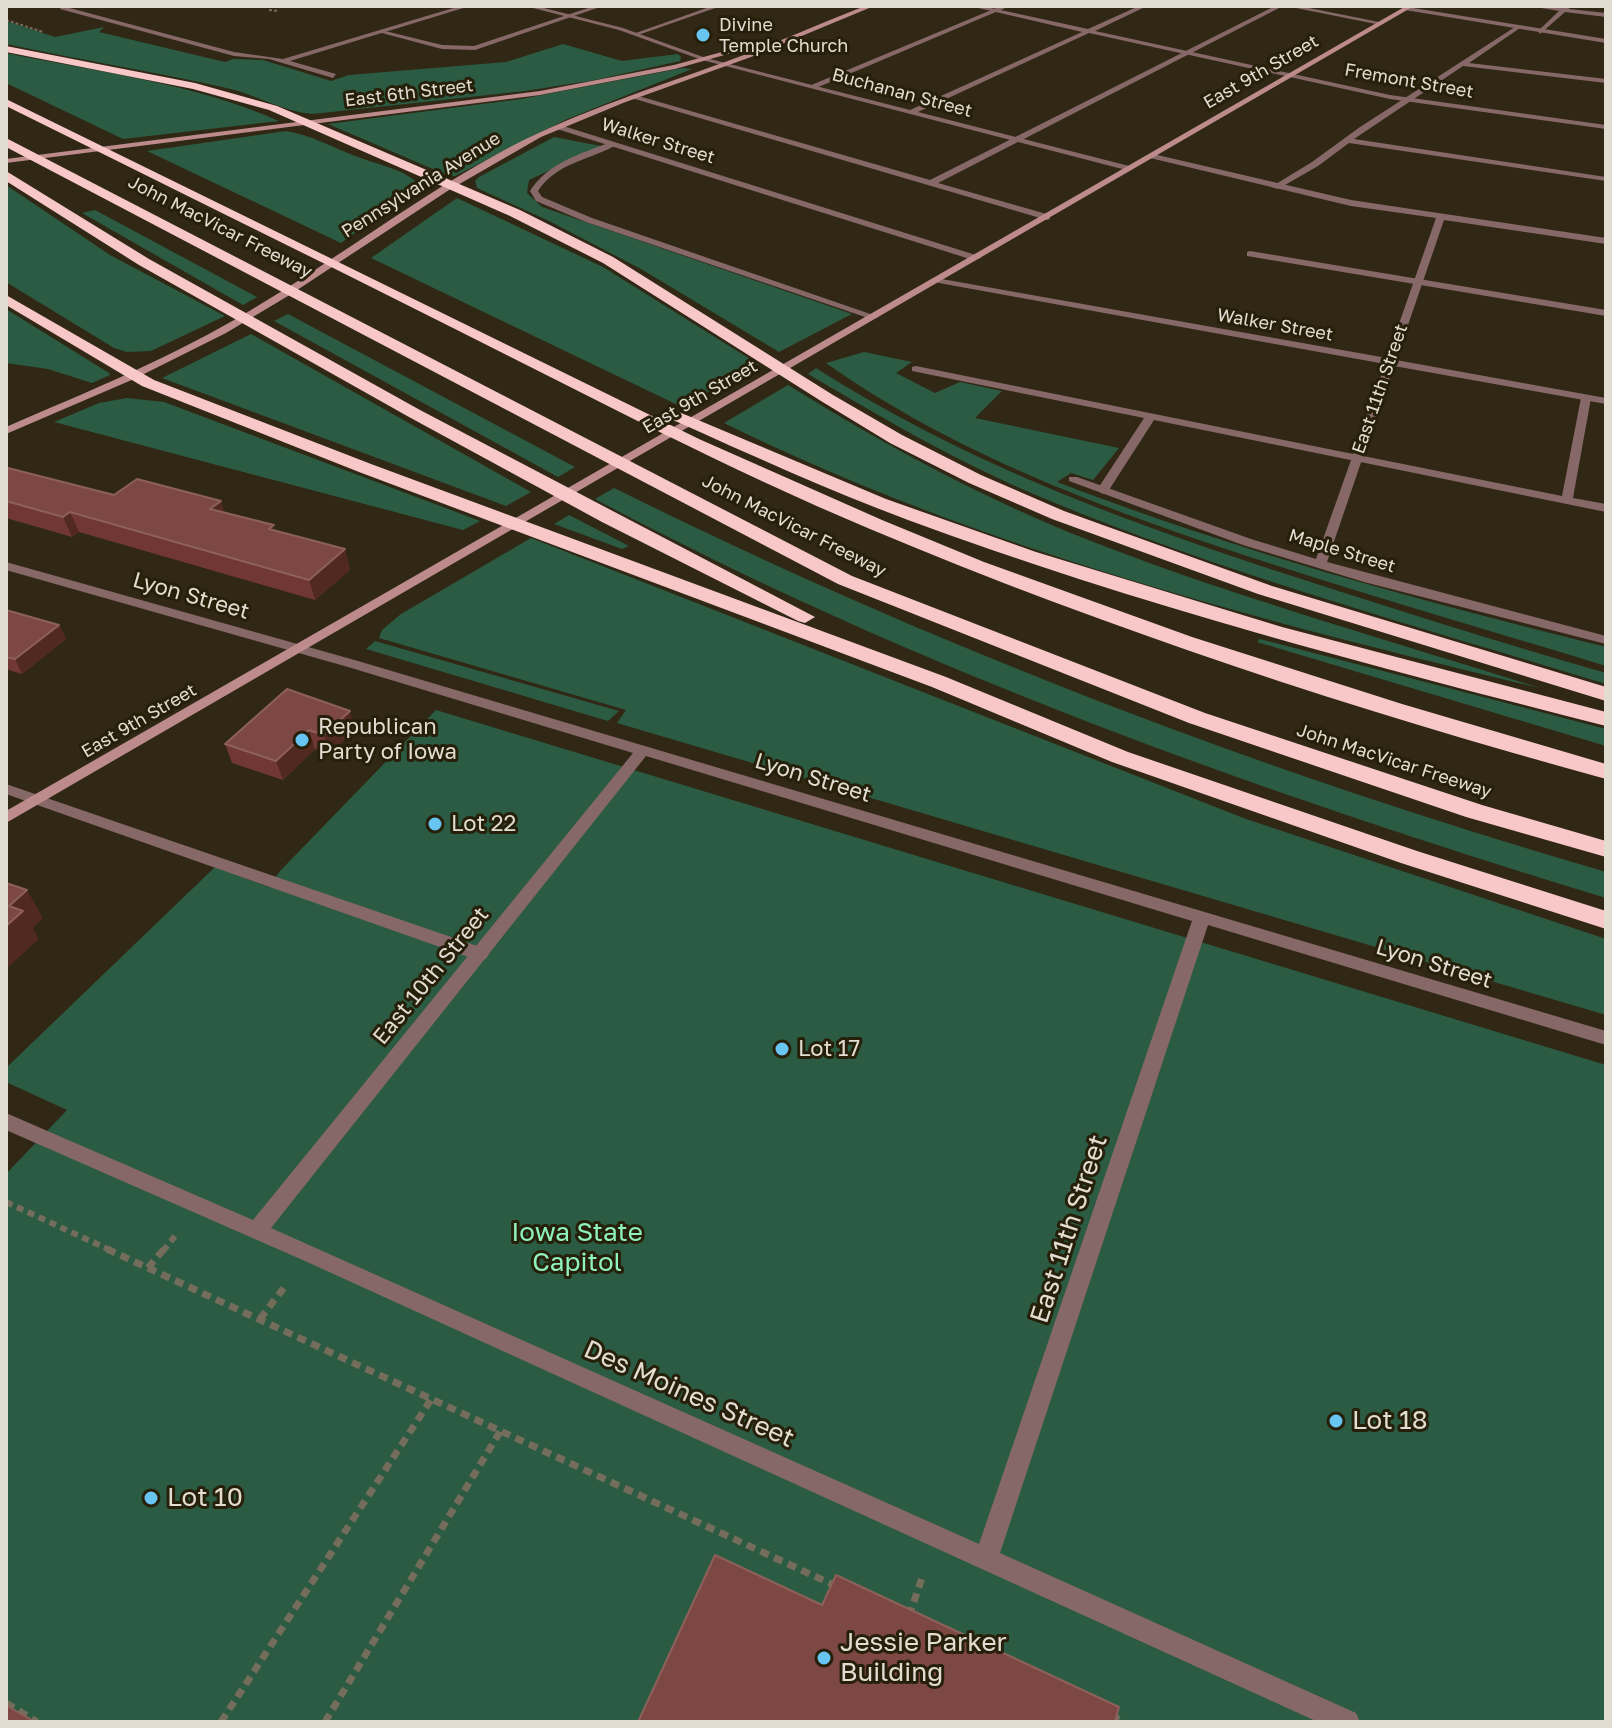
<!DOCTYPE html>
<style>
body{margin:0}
#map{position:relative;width:1612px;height:1728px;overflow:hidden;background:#302814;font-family:"Golos Text",sans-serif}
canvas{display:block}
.frame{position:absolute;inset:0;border:8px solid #e2ddd0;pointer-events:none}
</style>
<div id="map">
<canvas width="1612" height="1728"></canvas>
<div class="frame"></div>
</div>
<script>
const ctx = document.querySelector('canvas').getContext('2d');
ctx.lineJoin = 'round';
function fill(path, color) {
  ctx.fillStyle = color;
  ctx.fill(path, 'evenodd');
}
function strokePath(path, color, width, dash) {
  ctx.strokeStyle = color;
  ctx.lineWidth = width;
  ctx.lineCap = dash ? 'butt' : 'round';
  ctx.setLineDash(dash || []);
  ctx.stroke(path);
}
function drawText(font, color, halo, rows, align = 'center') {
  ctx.font = font + ' "Golos Text",sans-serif';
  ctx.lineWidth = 6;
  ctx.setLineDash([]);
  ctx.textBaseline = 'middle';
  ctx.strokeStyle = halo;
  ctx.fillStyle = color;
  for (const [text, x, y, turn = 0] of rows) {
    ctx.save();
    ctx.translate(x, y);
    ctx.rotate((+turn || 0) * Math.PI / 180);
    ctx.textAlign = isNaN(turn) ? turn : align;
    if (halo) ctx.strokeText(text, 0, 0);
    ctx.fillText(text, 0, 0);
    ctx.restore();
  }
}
fill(new Path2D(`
 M6 21 55 37 104 27 99 32 225 62 233 59 263 60 331 81 349 75 506 62 563 44 622 61 678 54 681 57 680 61 595 80 525 91 313 114C285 112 258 96 231 89 156 72 81 60 6 44Z
 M6 53C97 72 194 83 279 121L123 139 6 83Z
 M683 68 692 69 565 120 455 176H449L328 124 521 99Z
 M286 131C312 135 333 148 358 157 381 166 403 168 421 186L341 243 147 151Z
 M554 137 601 146 529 180 527 193 542 207 852 314 779 352 641 269 549 221 477 188 475 181 479 177Z
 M6 185 110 255 225 316 151 351 127 352 114 348 6 282Z
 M457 198 603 267 758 364 682 407 371 258Z
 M95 210 257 297 243 305 82 213Z
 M6 309 109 373 110 375 92 383 48 369 6 363Z
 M288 314 575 467 558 477 274 321Z
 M251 334 531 492 506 506 162 378Z
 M864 352 912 362 896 373 935 393 960 382 1002 391 975 418 1119 448 1093 480 1071 473 1057 482C1237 551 1420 601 1606 647V666C1469 624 1331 585 1196 539 1066 494 939 443 826 363Z
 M816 368C959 459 1105 514 1264 567 1378 604 1491 640 1606 673V684C1417 626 1225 574 1043 498 961 464 884 419 808 374Z
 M788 385C886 446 988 501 1096 543 1241 599 1392 641 1540 688 1268 623 976 548 724 423Z
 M127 398 164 402 480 521 463 530 54 422 99 403Z
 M614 488C932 646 1265 773 1606 872V898C1259 792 916 670 595 499Z
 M569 515 629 546 622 549 554 524Z
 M531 538 1246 819 1606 939V1015L617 723 626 710 379 638 382 630 401 614Z
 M1260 639 1606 729V746L1257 642Z
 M375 641 619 711 608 721 366 649Z
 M436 710 1606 1065V1722H6V1174L67 1110 6 1082V1068L215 867 269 887 280 871Z`), '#2b5b42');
strokePath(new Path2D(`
 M269 10 279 11
 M6 20 43 32`), '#746d5c', 2, [3, 2]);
strokePath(new Path2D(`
 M6 1202 112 1251
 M163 1251 176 1235`), '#746d5c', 6, [7, 5]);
strokePath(new Path2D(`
 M107 1249 838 1587
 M148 1268 164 1249
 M260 1319 286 1285
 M909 1616 923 1575
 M6 1703 37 1722
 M1111 1716 1125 1722
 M221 1722 432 1398
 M325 1722 501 1430`), '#746d5c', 7, [9, 6]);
fill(new Path2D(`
 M594 6H603L475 50 442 49 378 32 381 30 442 45 474 46Z
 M712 6H721L638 35 633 34Z
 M1001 6H1010L816 88 809 86Z
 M1275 6H1283L938 183 1050 215V219L1047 220 628 97 635 95 930 180Z
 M1530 6H1570L1569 9 1606 13V17L1565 12 1540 34 1538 31 1559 11Z
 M1515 27 1520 28 1469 63 1606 79V83L1463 66 1354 139 1606 177V181L1349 143 1318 166 1278 189 1271 187 1312 162 1360 127Z
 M611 142 618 144C591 160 557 162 538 191L542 197 592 218 879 317 871 319 586 222 536 201 530 191C549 162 580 154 611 142Z
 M1250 251 1606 310V316L1247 256V252Z
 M916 366 1562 496 1581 398 1586 395 1591 398 1573 498 1606 504V512L1154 420 1107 493 1103 494 1097 490 1144 418 912 371V367Z
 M6 784 486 949 489 954 486 959H474L6 794Z`), '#876868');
fill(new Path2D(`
 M62 6 234 52 283 59 460 6H470L290 61 336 74 333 78 269 59 234 56 60 9Z
 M525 6H536L623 28 706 58 910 110 1082 32 970 6H982L1088 29 1139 6H1147L1095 31 1390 95 1606 125V129L1390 99 1089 33 918 112 1133 167 1130 171 702 60 619 30Z
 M1286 6H1299L1384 23 1381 25Z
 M1407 7 1606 39V43L1405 10Z
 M560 125 979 256 981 258 973 260 557 129Z
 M1153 154 1351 200 1606 238V244L1444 220 1396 360 1606 398V404L1394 366 1327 562 1606 636V644L1364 582 1243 545 1069 481V477H1077L1251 539 1316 559 1385 364 939 283 936 282V278L1387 358 1436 218 1351 206 1150 158Z
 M6 562 358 661 1606 1031V1045L1208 925 1000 1553 1356 1713 1360 1722H1318L305 1261 6 1130V1113L253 1220 633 753 348 667 6 570ZM646 756 1192 921 979 1544 271 1228Z`), '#876868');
fill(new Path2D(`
 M865 6H874L751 57 623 103 541 137 449 190 288 296 226 333 134 379 6 434V427C89 391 173 357 251 310 339 258 421 194 512 146 580 111 653 88 725 62 772 45 818 24 865 6Z
 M1406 6H1414L6 823V811Z
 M733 49 735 52 675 69 540 95 6 163V159L540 91 674 65Z`), '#bd8b8c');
fill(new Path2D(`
 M6 46 195 83 277 106 520 210 613 257 833 395 902 435 981 475 1064 511 1272 586 1606 687V701L1258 594 1052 519 969 483 890 443 821 401 603 263 510 216 269 110 193 89 6 52Z
 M6 99 699 439 882 520 984 562 1192 637 1402 704 1606 764V779C1357 711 1108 629 870 529 727 469 591 397 453 328 304 253 155 180 6 106Z
 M6 138 852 576 1205 713 1482 805 1606 841V857L1466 817 1189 723 838 584 6 147Z
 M6 171 149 259 420 410 815 617 805 623 798 621 602 522 409 417 139 265 6 181Z
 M6 295 154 380 371 464 946 677 1128 752 1417 851 1606 911V929L1401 863 1112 762 932 687 359 472 142 386 6 305Z
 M679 412 886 499 1036 552 1282 627 1606 712V726C1371 666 1135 604 908 520 828 490 751 455 673 420L671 417Z`), '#f8c8c9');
fill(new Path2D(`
 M6 469 114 495 225 512 276 531 345 549 350 570 315 600 79 532 72 537 6 518Z
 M6 610 59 625 66 639 22 674 6 669Z
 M287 689 355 730 330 754 315 749 283 780 232 763 225 744Z`), '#713732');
fill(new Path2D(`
 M221 501 227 521 210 509Z
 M70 512 79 532 72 537 63 517Z
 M345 549 350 570 315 600 309 580Z
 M59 625 66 639 22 674 15 659Z
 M350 711 355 730 330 754 324 735Z
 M309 730 315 749 283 780 276 761Z
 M27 890 43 918 33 928 39 939 6 969V926L9 906Z`), '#52291f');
const building = new Path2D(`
 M8 468 114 495 137 479 221 501 210 509 274 525 269 529 345 549 309 580 70 512 63 517 6 501V469Z
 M6 610 59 625 15 659 6 657Z
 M287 689 350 711 324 735 309 730 276 761 225 744Z
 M6 883 27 890 9 906 23 911 6 926Z
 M715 1555 822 1605 836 1575 1119 1707 1115 1722H638Z
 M6 1705 35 1722H6Z`);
fill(building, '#7d4843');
strokePath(building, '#8d6059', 2);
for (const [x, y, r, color] of [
 [703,35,8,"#68c4f0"],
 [302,740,8,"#68c4f0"],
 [435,824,8,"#68c4f0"],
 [782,1049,8,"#68c4f0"],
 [1336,1421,8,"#68c4f0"],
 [151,1498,8,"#68c4f0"],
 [824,1658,8,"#68c4f0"]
]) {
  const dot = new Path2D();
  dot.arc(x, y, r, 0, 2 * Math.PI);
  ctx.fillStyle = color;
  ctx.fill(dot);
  strokePath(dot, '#261f0a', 3);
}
drawText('18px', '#e2ddd0', '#261f0a', [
 ["Divine",719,25],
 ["Temple Church",719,46]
], 'left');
drawText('18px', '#e2ddd0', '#261f0a', [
 ["East 9th Street",1261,72,-30],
 ["Fremont Street",1409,81,10],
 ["East 6th Street",409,93,-7],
 ["Buchanan Street",902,93,15],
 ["Walker Street",658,141,17],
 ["Pennsylvania Avenue",421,185,-32],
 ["John MacVicar Freeway",220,227,27],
 ["Walker Street",1275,325,10],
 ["East 11th Street",1380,389,-71],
 ["East 9th Street",700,397,-30],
 ["John MacVicar Freeway",794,526,27],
 ["Maple Street",1342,551,17],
 ["East 9th Street",139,721,-30],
 ["John MacVicar Freeway",1394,761,18]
]);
drawText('22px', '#e2ddd0', '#261f0a', [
 ["Lyon Street",191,596,16],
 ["Lyon Street",813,778,17],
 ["Lyon Street",1434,964,17],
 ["East 10th Street",431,976,-51]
]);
drawText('22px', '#e2ddd0', '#261f0a', [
 ["Republican",318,727],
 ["Party of Iowa",318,752],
 ["Lot 22",451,824],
 ["Lot 17",798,1049]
], 'left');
drawText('26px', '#e2ddd0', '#261f0a', [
 ["East 11th Street",1069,1229,-72],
 ["Des Moines Street",689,1394,24]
]);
drawText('26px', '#8ff2bd', '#261f0a', [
 ["Iowa State",577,1233],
 ["Capitol",577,1263]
]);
drawText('26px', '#e2ddd0', '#261f0a', [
 ["Lot 18",1352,1421],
 ["Lot 10",167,1498],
 ["Jessie Parker",840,1643],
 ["Building",840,1673]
], 'left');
</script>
